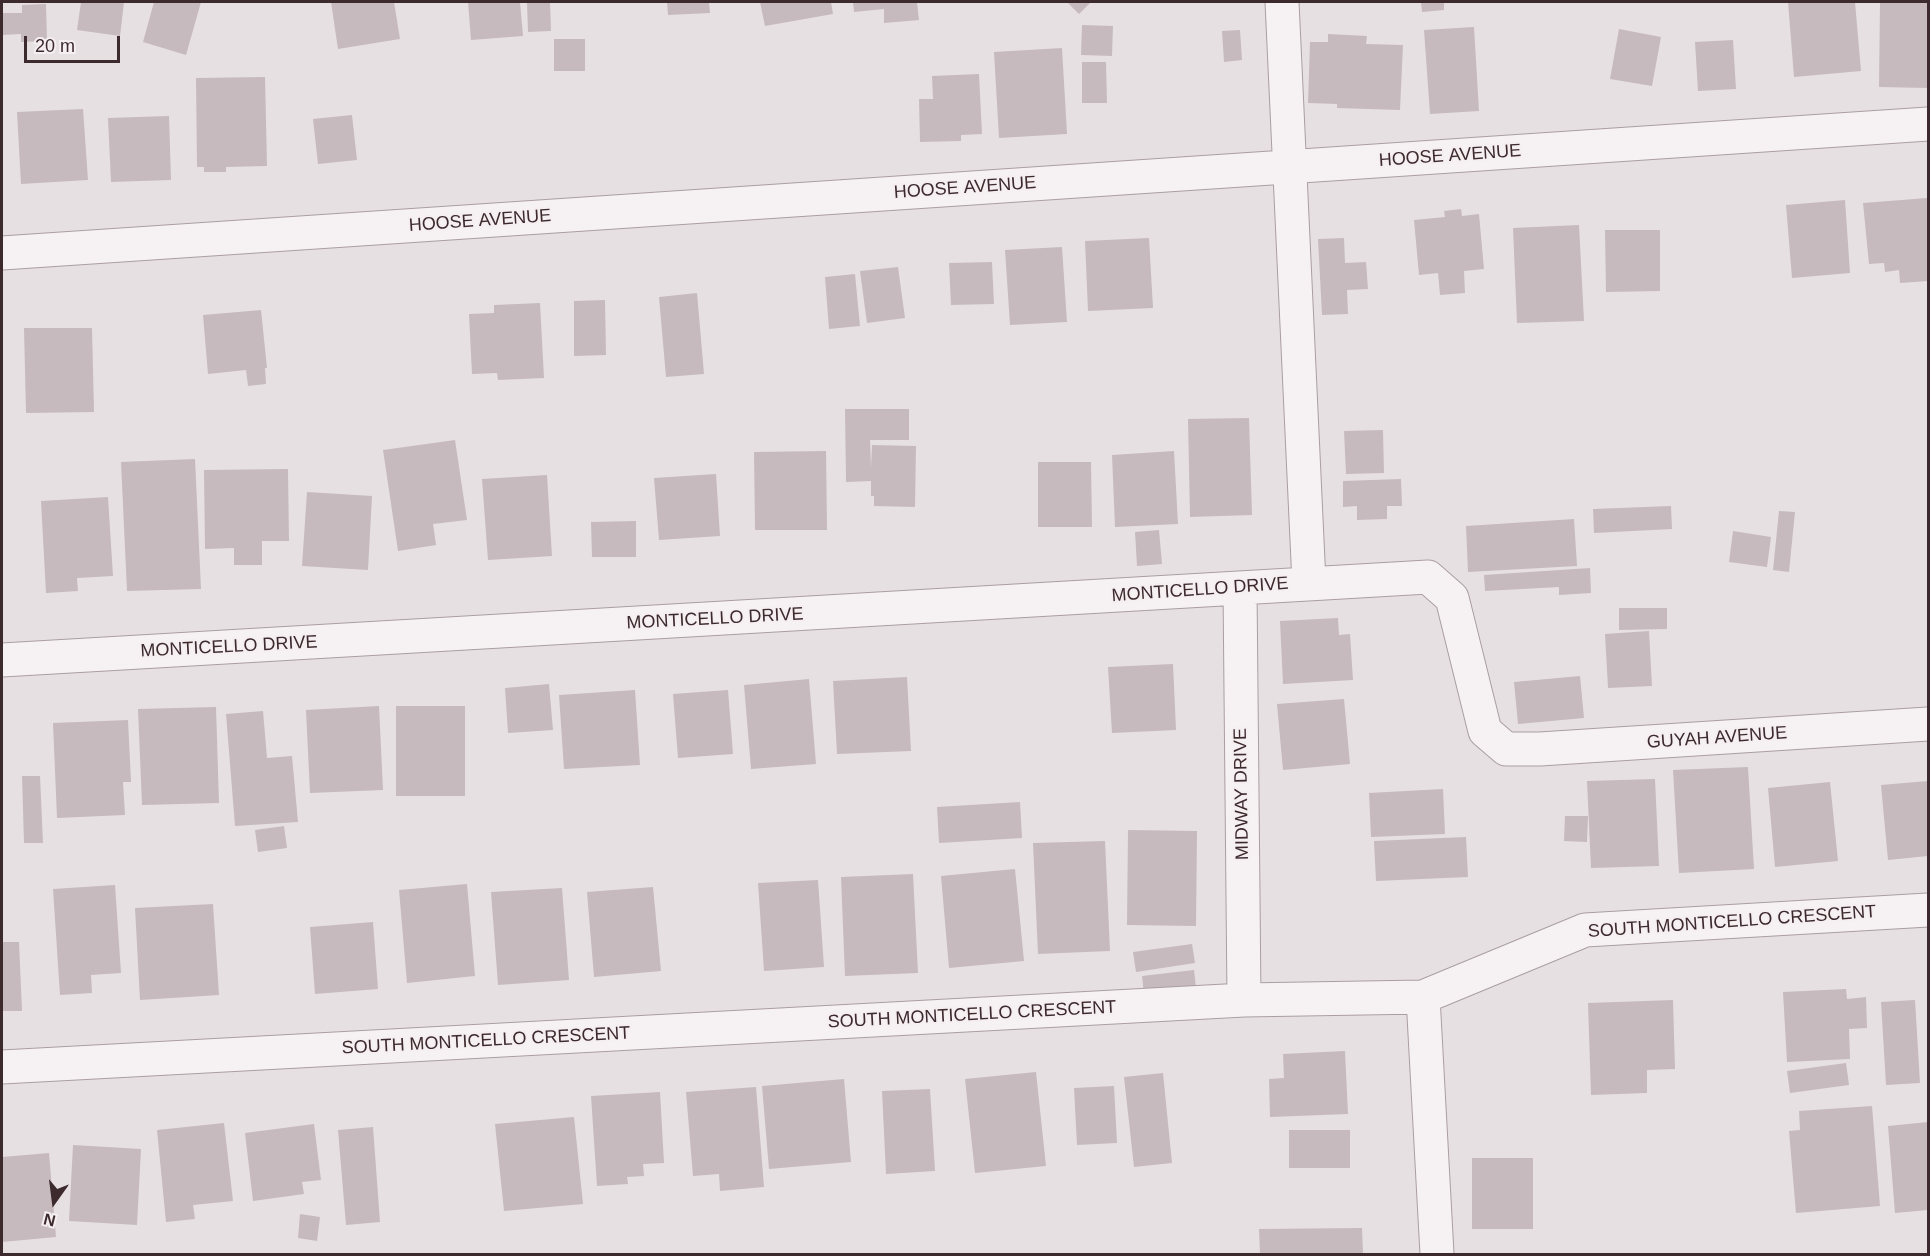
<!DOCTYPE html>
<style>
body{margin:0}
#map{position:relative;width:1930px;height:1256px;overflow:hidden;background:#e7e0e2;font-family:Arial,sans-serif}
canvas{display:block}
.frame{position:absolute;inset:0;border:3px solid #3d2a2f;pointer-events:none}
.north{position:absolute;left:24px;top:1172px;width:60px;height:60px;-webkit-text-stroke:4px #f5eff1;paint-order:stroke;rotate:194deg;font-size:16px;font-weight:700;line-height:24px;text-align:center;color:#3d2a2f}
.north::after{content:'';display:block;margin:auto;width:21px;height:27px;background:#3d2a2f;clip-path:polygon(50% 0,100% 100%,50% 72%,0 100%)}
.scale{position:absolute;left:24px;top:36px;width:96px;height:27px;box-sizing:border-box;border:3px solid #3d2a2f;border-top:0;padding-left:8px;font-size:18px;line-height:21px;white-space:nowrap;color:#3d2a2f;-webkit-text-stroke:4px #f5eff1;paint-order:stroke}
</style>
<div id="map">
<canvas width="1930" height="1256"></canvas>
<div class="frame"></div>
<div class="north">N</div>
<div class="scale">20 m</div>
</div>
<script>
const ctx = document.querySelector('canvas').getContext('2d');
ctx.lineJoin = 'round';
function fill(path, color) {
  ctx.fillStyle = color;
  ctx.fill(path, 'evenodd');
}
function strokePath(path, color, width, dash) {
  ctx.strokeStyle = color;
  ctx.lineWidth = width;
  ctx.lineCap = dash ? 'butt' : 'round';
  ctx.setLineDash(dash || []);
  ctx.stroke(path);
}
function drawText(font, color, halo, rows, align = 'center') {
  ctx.font = font + ' Arial,sans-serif';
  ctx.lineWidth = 4.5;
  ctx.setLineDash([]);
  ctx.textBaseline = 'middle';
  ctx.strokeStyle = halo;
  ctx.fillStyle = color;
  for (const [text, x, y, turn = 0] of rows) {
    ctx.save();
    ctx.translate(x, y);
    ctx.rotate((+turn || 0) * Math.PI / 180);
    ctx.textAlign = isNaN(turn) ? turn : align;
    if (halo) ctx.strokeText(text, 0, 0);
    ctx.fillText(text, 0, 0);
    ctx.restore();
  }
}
fill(new Path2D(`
 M81 2H124L120 36 77 30Z
 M154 2H201L186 55 143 42Z
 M331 2H394L400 39 338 49Z
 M468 2H520L523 36 471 40Z
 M527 2H550L551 31 528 32Z
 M667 2H709L710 13 668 15Z
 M760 2H831L833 14 765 26Z
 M853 2H917L919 20 884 23V9L854 12Z
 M1067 2H1091L1079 14Z
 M1421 2H1444V10L1422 12Z
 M1788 2H1855L1861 71 1794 77Z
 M1880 2H1928V88L1879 87Z
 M46 4 47 41 21 42V34L2 35V13H22V5Z
 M1082 25 1113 26 1112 56 1081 55Z
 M1474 27 1479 111 1430 114 1424 30Z
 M1619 29 1661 37 1652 86 1610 79Z
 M1240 30 1242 60 1224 62 1222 31Z
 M1328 34 1367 36 1366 44 1403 45 1400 110 1337 108V104L1308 103 1310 42H1328Z
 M554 39H585V71H554Z
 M1733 40 1736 89 1698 91 1695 42Z
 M1062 48 1067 134 999 138 994 52Z
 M1082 62H1106L1107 103H1082Z
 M979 74 982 134 961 135V141L920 142 919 99H933L932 76Z
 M265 77 267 166 226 167V172H204V167H197L196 78Z
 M83 109 88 180 21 184 17 112Z
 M352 115 357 160 318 164 313 119Z
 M169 116 171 180 111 182 108 118Z
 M1927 198 1928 281 1900 283 1899 270 1885 272 1884 263 1869 264 1863 203Z
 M1845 200 1850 273 1792 278 1786 205Z
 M1461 209 1462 216 1479 214 1484 269 1464 271 1465 293 1440 295 1438 273 1419 275 1414 220 1445 217 1444 211Z
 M1579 225 1584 321 1517 323 1513 228Z
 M1605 230H1660V291L1606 292Z
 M1149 238 1153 308 1088 311 1085 241Z
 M1344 238 1345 263 1366 262 1368 289 1347 290 1348 314 1322 315 1318 239Z
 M1062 247 1067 322 1010 325 1005 250Z
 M992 262 994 304 951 305 949 263Z
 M898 267 905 318 867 323 860 271Z
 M855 274 860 326 829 329 825 277Z
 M697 293 704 374 666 377 659 297Z
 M605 300 606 355 574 356V301Z
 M540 303 544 378 498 380 497 373 472 374 469 314 494 313V305Z
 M261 310 267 368H265L266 384 248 386 246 370 208 374 203 315Z
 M24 328H92L94 412 26 413Z
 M845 409H909V440H870L871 468 872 445 916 446 915 507 874 506V496H871V481L846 482Z
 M1249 418 1252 515 1190 517 1188 419Z
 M1383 430 1384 473 1346 474 1344 431Z
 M455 440 467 520 433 524 436 545 398 551 383 450Z
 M826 451 827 530H755L754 452Z
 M1174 451 1178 524 1115 527 1112 455Z
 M195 459 201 589 127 591 121 462Z
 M1038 462H1091L1092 527H1038Z
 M288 469 289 541H262V565H234V548L205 549 204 470Z
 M716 474 720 536 659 540 654 478Z
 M547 475 552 556 488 560 482 479Z
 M1401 479 1402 506H1387V519L1357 520V506L1343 507V481Z
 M307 492 372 496 368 570 302 566Z
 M108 497 113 576 77 578 78 591 46 593 41 501Z
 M1671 506 1672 529 1594 533 1593 509Z
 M1779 511 1795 512 1789 572 1773 570Z
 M1574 519 1577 566 1468 572 1466 526Z
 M636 521V557H592L591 522Z
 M1159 530 1162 564 1137 566 1135 532Z
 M1733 531 1771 537 1767 567 1729 562Z
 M1590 568 1591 593 1559 595V587L1485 591 1484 575Z
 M1619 608H1667V629L1619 630Z
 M1338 618 1339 635 1350 634 1353 680 1283 684 1280 621Z
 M1649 631 1652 686 1608 688 1605 634Z
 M1173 664 1176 730 1112 733 1108 667Z
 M1580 676 1584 718 1518 724 1514 682Z
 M907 677 911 751 837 754 833 681Z
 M809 679 816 764 751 769 744 685Z
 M549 684 553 730 508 733 505 688Z
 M635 690 640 765 564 769 559 695Z
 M728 690 733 754 678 758 673 694Z
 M1344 699 1350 764 1283 770 1277 704Z
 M379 706 383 790 310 793 306 710Z
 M396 706H465V796H396Z
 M216 707 219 803 142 805 138 709Z
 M263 711 267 758 292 756 298 822 235 826 226 714Z
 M128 720 131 782H123L125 815 57 818 53 723Z
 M1748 767 1754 869 1679 873 1673 770Z
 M22 776H40L43 843H24Z
 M1655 779 1659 866 1591 868 1587 781Z
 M1928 781V856L1888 860 1881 785Z
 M1830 782 1838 861 1775 867 1768 788Z
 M1443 789 1445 834 1371 837 1369 793Z
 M1020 802 1022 838 939 843 937 807Z
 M1565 816H1588L1587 842 1564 841Z
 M284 826 287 848 258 852 255 830Z
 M1128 830 1197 831 1196 926 1127 925Z
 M1466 837 1468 877 1376 881 1374 841Z
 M1105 841 1110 951 1038 954 1033 843Z
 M1015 869 1024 961 949 968 941 876Z
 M913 874 918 973 845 976 841 877Z
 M818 880 824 967 764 971 758 883Z
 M467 884 475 976 407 983 399 890Z
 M115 885 121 973 91 975 92 993 60 995 53 889Z
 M653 887 661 971 594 977 587 892Z
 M562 888 569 980 498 985 491 892Z
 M213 904 219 995 140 1000 135 908Z
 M373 922 378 989 315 994 310 927Z
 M2 942H19L22 1011H2Z
 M1192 944 1195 963 1136 972 1133 952Z
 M1194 970 1196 988 1144 994 1142 976Z
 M1846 989 1847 999 1866 997 1867 1028 1849 1029 1850 1059 1787 1062 1783 992Z
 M1673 1000 1675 1069 1647 1070V1093L1591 1095 1588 1003Z
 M1915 1000 1920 1083 1886 1085 1881 1002Z
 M1345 1051 1348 1114 1270 1117 1269 1079 1284 1078 1283 1054Z
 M1846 1063 1849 1085 1790 1093 1787 1071Z
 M1036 1072 1046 1166 975 1173 965 1079Z
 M1163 1073 1172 1163 1134 1167 1124 1077Z
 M844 1079 851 1162 769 1169 762 1086Z
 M1114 1086 1117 1143 1077 1145 1074 1088Z
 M756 1087 764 1187 720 1191 719 1174 693 1176 686 1092Z
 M930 1089 935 1171 886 1174 882 1091Z
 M660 1092 664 1163 643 1164 644 1176 627 1177 628 1184 597 1186 591 1096Z
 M1872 1106 1880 1206 1796 1213 1789 1131 1800 1130 1799 1111Z
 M574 1117 583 1204 504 1211 495 1124Z
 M1928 1122V1210L1895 1213 1888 1126Z
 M224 1123 233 1201 193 1205 195 1219 166 1222 157 1130Z
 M314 1124 321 1180 302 1182 304 1194 253 1201 245 1133Z
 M373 1127 380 1222 346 1225 338 1130Z
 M1289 1130H1350V1168H1289Z
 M73 1145 141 1149 137 1225 69 1221Z
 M49 1153 56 1237 2 1242V1157Z
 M1472 1158H1533V1229H1472Z
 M300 1214 320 1217 317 1241 298 1238Z
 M1362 1228 1363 1254H1260L1259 1229Z`), '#c6babe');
const minor = new Path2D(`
 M1282 2 1309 583
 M2 253 1928 124
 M1240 588 1244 1000
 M2 660 1428 577 1452 598 1485 731 1506 749H1540L1928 724
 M1423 997 1437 1254
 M2 1067 1244 1000 1423 997 1585 930 1928 910`);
strokePath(minor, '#aa9ea2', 35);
strokePath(minor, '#f6f2f3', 33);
drawText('18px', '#3d2a2f', '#f5eff1', [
 ["HOOSE AVENUE",1450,156,-4],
 ["HOOSE AVENUE",965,188,-4],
 ["HOOSE AVENUE",480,221,-4],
 ["MONTICELLO DRIVE",1200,590,-4],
 ["MONTICELLO DRIVE",715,619,-3],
 ["MONTICELLO DRIVE",229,647,-3],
 ["GUYAH AVENUE",1717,738,-4],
 ["MIDWAY DRIVE",1242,794,-91],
 ["SOUTH MONTICELLO CRESCENT",1732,922,-4],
 ["SOUTH MONTICELLO CRESCENT",972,1015,-3],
 ["SOUTH MONTICELLO CRESCENT",486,1041,-3]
]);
</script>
